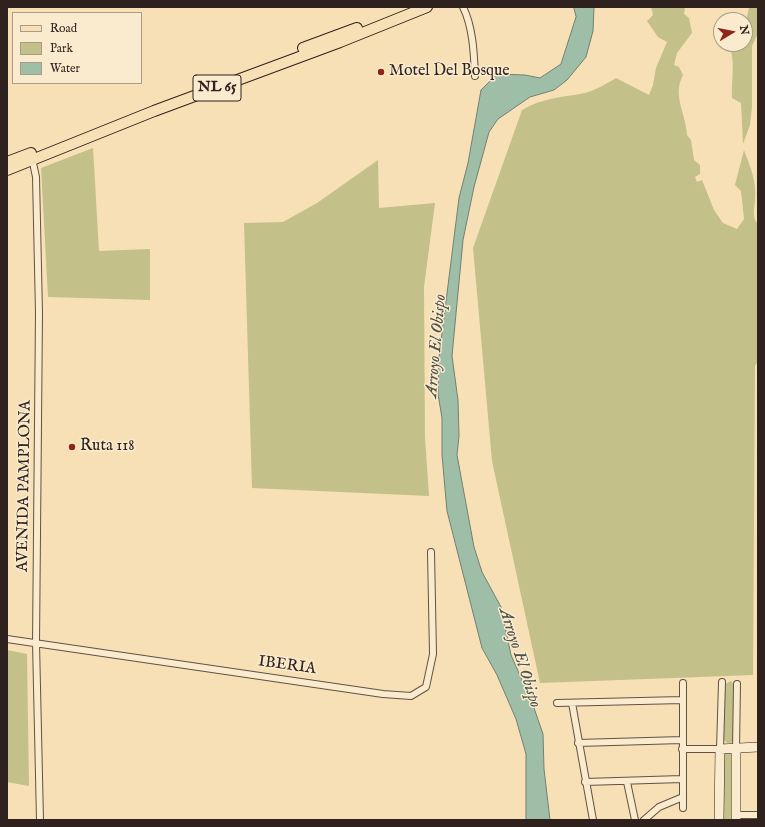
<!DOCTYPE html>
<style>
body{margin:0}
#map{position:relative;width:765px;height:827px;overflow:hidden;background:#f7e0b5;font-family:"IM FELL English",serif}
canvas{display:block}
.frame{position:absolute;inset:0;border:8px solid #2f221e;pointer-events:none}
.legend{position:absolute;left:12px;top:12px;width:130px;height:72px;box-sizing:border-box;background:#faebcf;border:1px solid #a99b88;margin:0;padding:5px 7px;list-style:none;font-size:12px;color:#2f221e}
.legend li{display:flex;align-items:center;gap:8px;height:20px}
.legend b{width:20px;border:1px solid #a99b88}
.north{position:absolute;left:713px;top:12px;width:40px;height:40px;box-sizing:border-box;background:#faebcf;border:1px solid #a99b88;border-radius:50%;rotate:80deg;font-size:11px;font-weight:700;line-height:16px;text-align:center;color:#2f221e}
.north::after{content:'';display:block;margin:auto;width:14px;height:18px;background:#8f2418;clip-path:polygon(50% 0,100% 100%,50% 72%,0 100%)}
</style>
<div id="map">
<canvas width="765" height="827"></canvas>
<div class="frame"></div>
<ul class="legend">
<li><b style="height:5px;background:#f7e0b5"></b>Road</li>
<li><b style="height:11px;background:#c3c089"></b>Park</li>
<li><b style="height:11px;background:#9ebea8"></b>Water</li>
</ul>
<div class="north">N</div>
</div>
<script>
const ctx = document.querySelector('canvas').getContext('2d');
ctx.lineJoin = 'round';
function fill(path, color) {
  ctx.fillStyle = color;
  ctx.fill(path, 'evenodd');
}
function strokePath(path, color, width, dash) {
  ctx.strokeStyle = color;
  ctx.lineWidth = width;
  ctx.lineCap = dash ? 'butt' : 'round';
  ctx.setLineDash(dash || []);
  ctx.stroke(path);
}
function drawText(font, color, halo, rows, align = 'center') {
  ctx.font = font + ' "IM FELL English",serif';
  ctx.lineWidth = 3;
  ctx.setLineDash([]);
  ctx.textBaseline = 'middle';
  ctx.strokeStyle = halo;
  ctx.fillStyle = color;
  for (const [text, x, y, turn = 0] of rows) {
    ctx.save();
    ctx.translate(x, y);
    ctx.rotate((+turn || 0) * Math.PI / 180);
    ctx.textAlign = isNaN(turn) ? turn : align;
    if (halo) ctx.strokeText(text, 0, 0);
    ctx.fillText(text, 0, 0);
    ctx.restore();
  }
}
fill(new Path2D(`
 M651 7H685L684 14 689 18 692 33 677 53 674 65 679 67 683 75C672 95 686 114 687 135L691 140 694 160 700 165V174L695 177 697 182 702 180 714 210 723 223 737 229 744 219 741 191 735 185 744 150C750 166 757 182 755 200 755 207 751 217 758 224V361L755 366 753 675 540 683 492 461 473 248 522 110C542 98 563 97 585 93 596 90 606 84 616 78L649 95 653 85 656 68 667 42 658 37 647 21 653 15Z
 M749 7H758V33L752 46V107L750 125 743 144 741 103 732 98C731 82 735 66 731 51L733 44H745V27Z
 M93 148 99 251 150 249V300L48 297 41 168Z
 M378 160 379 208 435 203 424 287 425 437 429 496 252 488 244 223 283 222 317 203Z
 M7 650 27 654 29 786 7 782Z
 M731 681 734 684 733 740 731 743H727L724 740 725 684Z
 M725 753H731L735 757 733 820H720V756Z`), '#c3c089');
const water = new Path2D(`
 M574 7H594L593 31 586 57 567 80 554 90 530 97 498 119 489 132 474 187 463 240 452 356 458 400 459 436 457 455 474 547 482 572 501 607 511 655 533 705 543 734 544 769 550 820H526V754L516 719 497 675 482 648 447 511 442 455V418L438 394 439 357 459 198 468 163 481 90 497 74 525 75 540 78 561 64 576 17Z`);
fill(water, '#9ebea8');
strokePath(water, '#728071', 1);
const street = new Path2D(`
 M463 7C473 27 474 54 475 76
 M32 158 36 177 39 313 36 643 40 820
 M7 639 383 694 411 696 426 687 433 654 431 552
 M683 683V808
 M557 703 682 700
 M572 703 593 820
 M578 743 682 740
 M682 749H720L722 682
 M736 749 737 684
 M585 782 682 779
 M627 782 635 820
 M736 815H758
 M644 820 659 807 683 797`);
const secondary = new Path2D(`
 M719 820 720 749 758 747
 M736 820V749`);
const primary = new Path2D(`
 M303 48 357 28
 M7 162 31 153
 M7 170 154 111 340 42 427 7`);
strokePath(street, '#615244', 8);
strokePath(secondary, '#2f221e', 10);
strokePath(primary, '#2f221e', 12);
strokePath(street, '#faebcf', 6);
strokePath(secondary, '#faebcf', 9);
strokePath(primary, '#f7e0b5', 10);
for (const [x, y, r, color] of [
 [381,72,4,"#8f2418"],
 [72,447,4,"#8f2418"]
]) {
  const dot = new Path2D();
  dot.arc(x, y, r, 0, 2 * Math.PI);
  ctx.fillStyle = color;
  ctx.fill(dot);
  strokePath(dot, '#faebcf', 1.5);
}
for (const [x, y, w] of [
 [217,88,48]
]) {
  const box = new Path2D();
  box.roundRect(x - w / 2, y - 13, w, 26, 3);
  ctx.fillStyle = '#faebcf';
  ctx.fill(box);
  strokePath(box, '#2f221e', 1);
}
drawText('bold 15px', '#2f221e', null, [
 ["NL 65",217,88]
]);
drawText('16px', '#2f221e', '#faebcf', [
 ["Motel Del Bosque",389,72],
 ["Ruta 118",80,447]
], 'left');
drawText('16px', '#2f221e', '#faebcf', [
 ["AVENIDA PAMPLONA",25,486,-89],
 ["IBERIA",287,666,8]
]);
drawText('italic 17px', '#505147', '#faebcf', [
 ["Arroyo El Obispo",437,346,-85],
 ["Arroyo El Obispo",519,658,72]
]);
</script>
